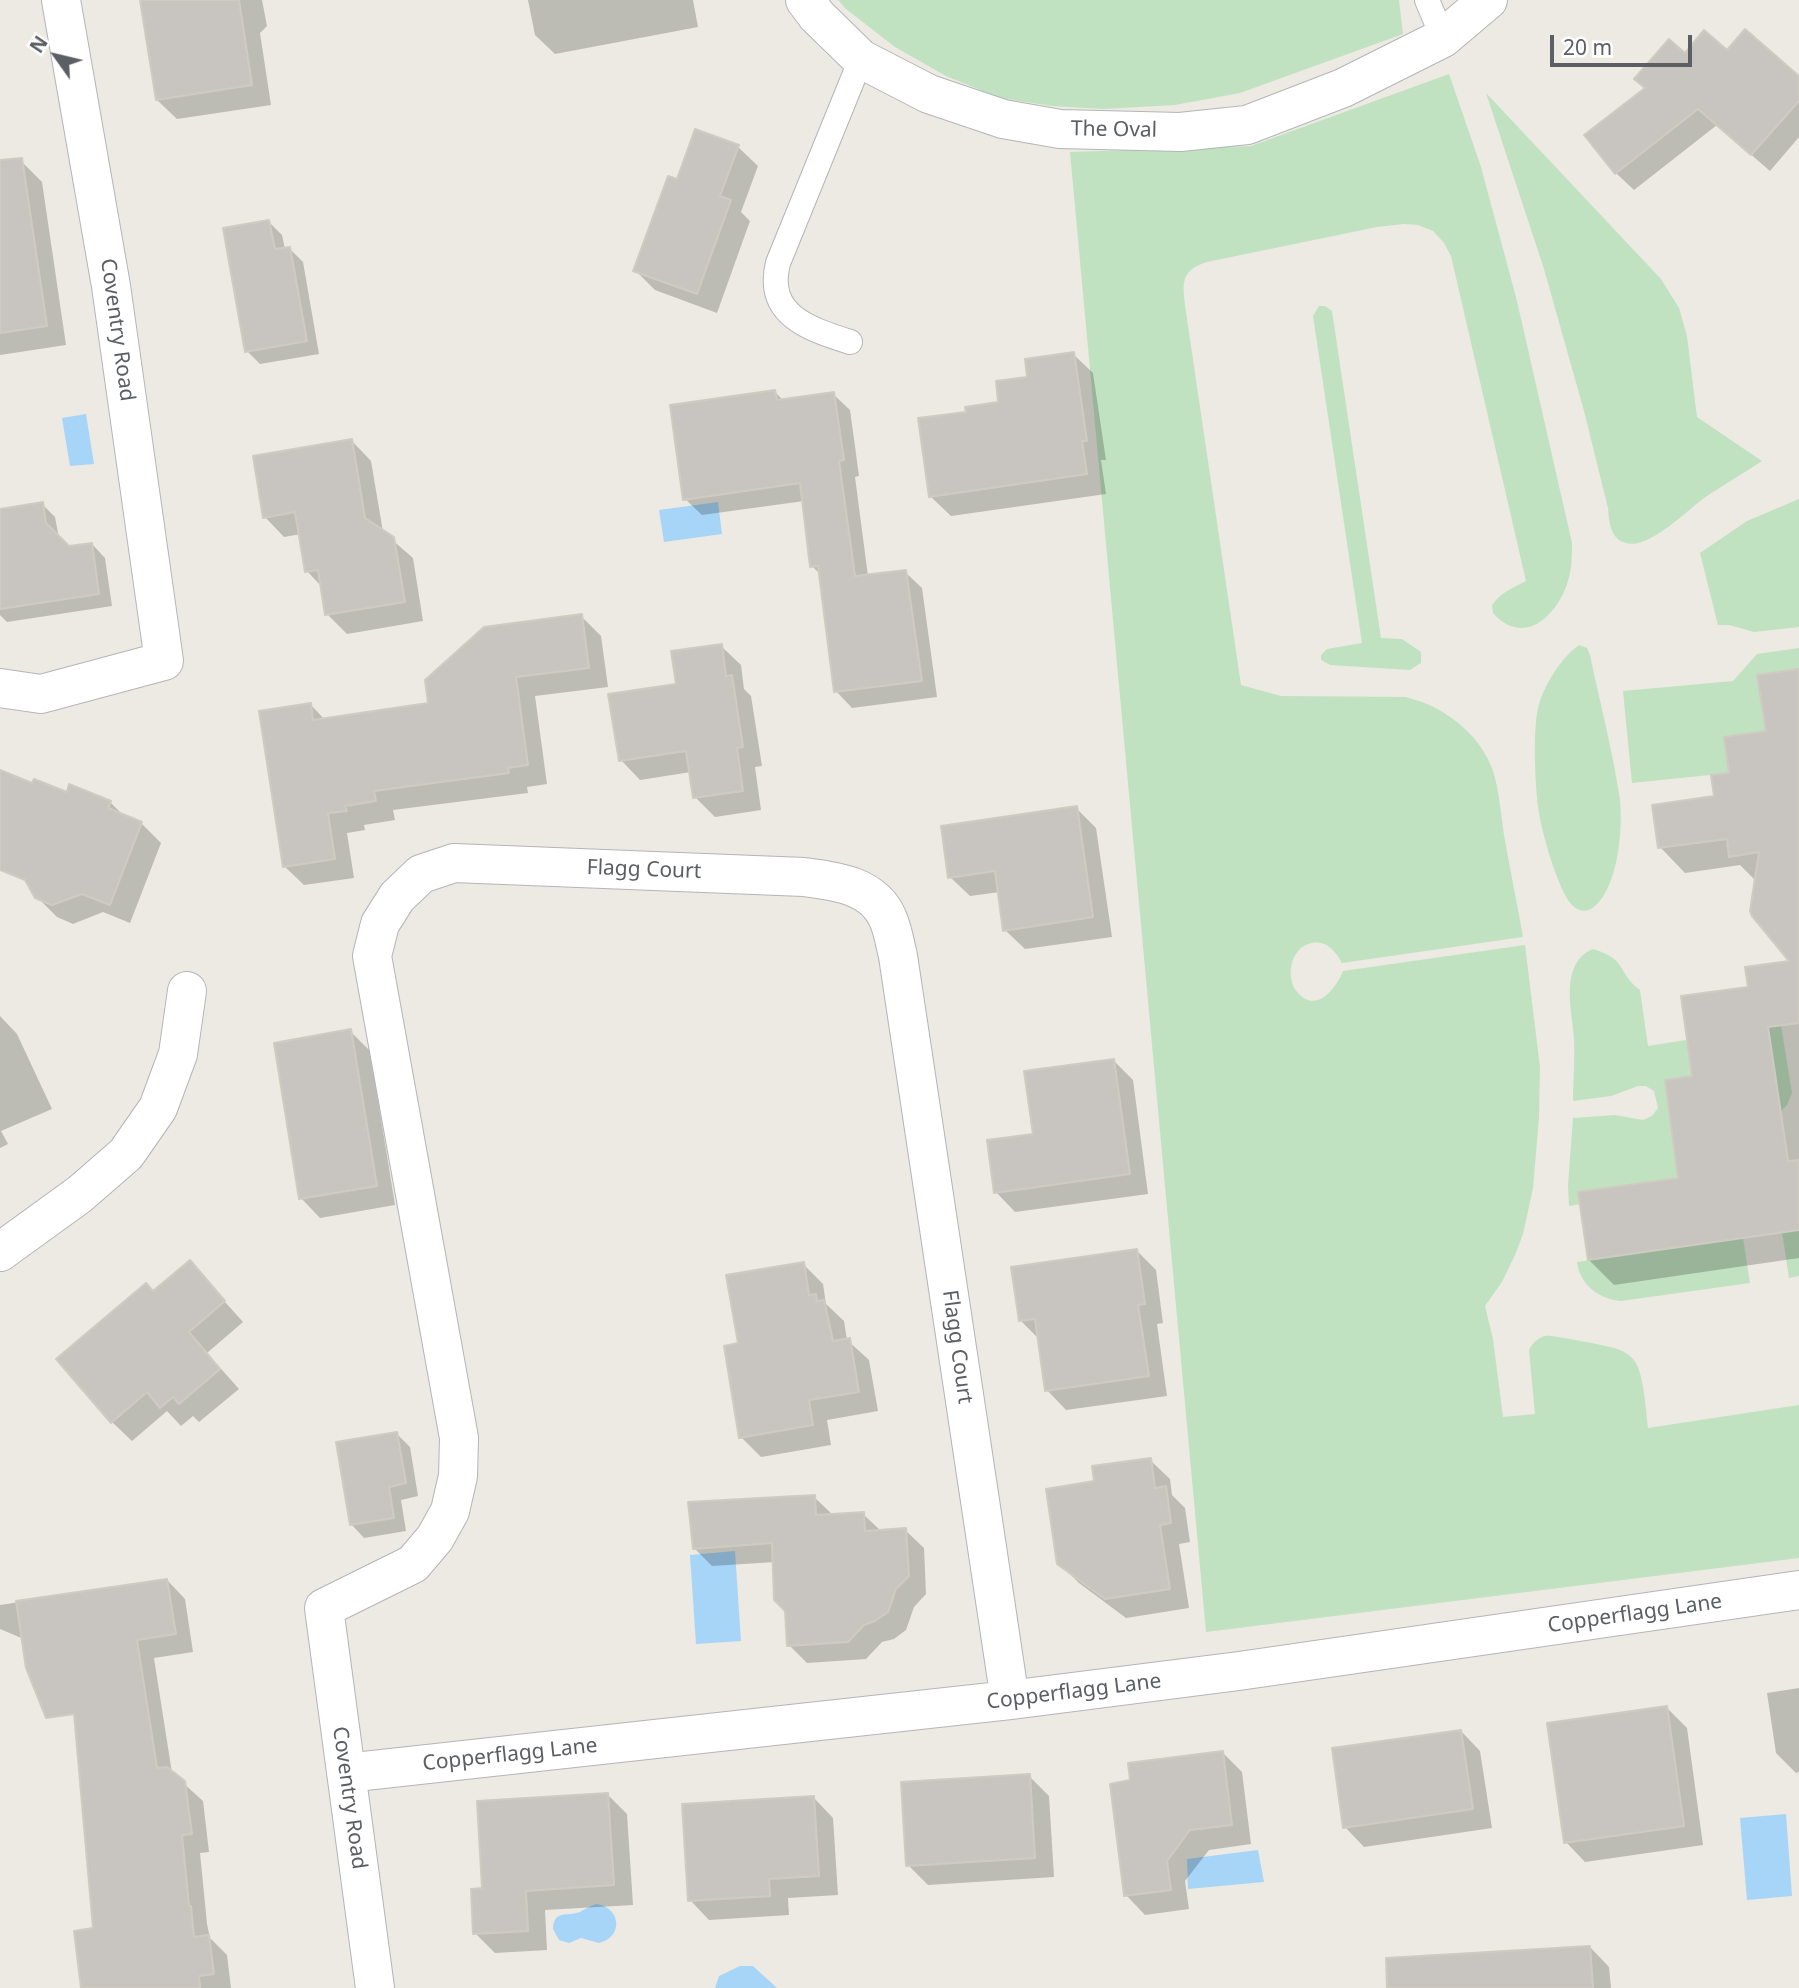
<!DOCTYPE html>
<style>
body{margin:0}
#map{position:relative;width:1799px;height:1988px;overflow:hidden;background:#eceae2;font-family:"Noto Sans",sans-serif}
canvas{display:block}
.north{position:absolute;left:21px;top:21px;width:70px;height:70px;-webkit-text-stroke:5px #fff;paint-order:stroke;rotate:304deg;font-size:19px;font-weight:700;line-height:28px;text-align:center;color:#5b5e62}
.north::after{content:'';display:block;margin:auto;width:24px;height:32px;background:#5b5e62;clip-path:polygon(50% 0,100% 100%,50% 72%,0 100%)}
.scale{position:absolute;left:1550px;top:35px;width:142px;height:32px;box-sizing:border-box;border:4px solid #5b5e62;border-top:0;padding-left:9px;font-size:21px;line-height:24px;white-space:nowrap;color:#5b5e62;-webkit-text-stroke:5px #fff;paint-order:stroke}
</style>
<div id="map">
<canvas width="1799" height="1988"></canvas>
<div class="north">N</div>
<div class="scale">20 m</div>
</div>
<script>
const ctx = document.querySelector('canvas').getContext('2d');
ctx.lineJoin = 'round';
function fill(path, color) {
  ctx.fillStyle = color;
  ctx.fill(path, 'evenodd');
}
function strokePath(path, color, width, dash) {
  ctx.strokeStyle = color;
  ctx.lineWidth = width;
  ctx.lineCap = dash ? 'butt' : 'round';
  ctx.setLineDash(dash || []);
  ctx.stroke(path);
}
function drawText(font, color, halo, rows, align = 'center') {
  ctx.font = font + ' "Noto Sans",sans-serif';
  ctx.lineWidth = 5;
  ctx.setLineDash([]);
  ctx.textBaseline = 'middle';
  ctx.strokeStyle = halo;
  ctx.fillStyle = color;
  for (const [text, x, y, turn = 0] of rows) {
    ctx.save();
    ctx.translate(x, y);
    ctx.rotate((+turn || 0) * Math.PI / 180);
    ctx.textAlign = isNaN(turn) ? turn : align;
    if (halo) ctx.strokeText(text, 0, 0);
    ctx.fillText(text, 0, 0);
    ctx.restore();
  }
}
fill(new Path2D(`
 M838 0H1399L1403 34 1240 93 1175 105 1104 109 1052 106 1000 98 946 76 895 47 846 9Z
 M1449 74 1481 167 1517 301 1572 543C1572 556 1572 568 1568 581 1558 615 1524 648 1493 613L1492 605C1501 592 1513 588 1526 581L1451 256 1444 243 1433 231 1418 225 1404 224 1377 227 1207 262C1178 271 1183 286 1186 312L1241 685 1281 696 1405 697C1442 705 1480 733 1493 771 1499 790 1501 814 1504 835 1510 869 1517 903 1523 937L1342 963C1336 952 1327 940 1312 943 1291 946 1284 978 1298 993 1317 1014 1336 988 1343 971L1525 945 1540 1067 1539 1118 1533 1188 1523 1234 1515 1255 1502 1282 1485 1306 1493 1339 1503 1417 1535 1414 1529 1350C1532 1344 1537 1338 1545 1336 1549 1334 1607 1346 1614 1348 1621 1350 1628 1353 1633 1359 1644 1371 1646 1411 1648 1428L1799 1405V1558L1206 1632 1070 152 1251 146Z
 M1486 93 1661 279 1679 308 1687 336 1697 417 1762 461C1744 473 1725 484 1707 496 1688 509 1649 550 1626 543 1610 539 1609 521 1608 508L1584 411 1544 269Z
 M1319 306H1325L1332 311 1381 638 1402 639 1421 652V663L1410 670 1330 665 1321 660V655L1327 649 1362 643 1313 316Z
 M1799 499V627L1754 632 1729 625H1718L1700 553 1747 521Z
 M1579 645 1587 648 1590 655C1600 703 1613 752 1620 800 1623 829 1618 886 1595 906 1588 913 1579 912 1572 905 1558 891 1540 827 1538 806 1535 781 1532 723 1540 701 1547 681 1562 657 1579 645Z
 M1799 648V669L1757 675 1766 731 1724 737 1729 773 1632 783 1623 691 1733 681 1757 654Z
 M1593 949C1629 960 1616 972 1640 990L1648 1046 1781 1025 1792 1093 1787 1105 1780 1112 1686 1176 1578 1192 1580 1204 1569 1206 1568 1185 1573 1118 1615 1115 1643 1120 1652 1116 1658 1108 1654 1091 1646 1086H1638L1611 1096 1573 1101C1573 1081 1575 1060 1574 1040 1573 1018 1565 989 1574 968 1578 958 1584 953 1593 949Z
 M1799 1230V1276L1789 1278 1782 1232Z
 M1743 1238 1750 1283 1621 1301C1599 1299 1580 1285 1577 1262Z`), '#c1e2c1');
fill(new Path2D(`
 M86 414 94 464 70 466 62 418Z
 M718 502 722 534 664 542 659 510Z
 M735 1551 741 1641 696 1644 690 1555Z
 M1786 1814 1792 1896 1747 1900 1740 1818Z
 M1258 1850 1264 1882 1188 1889 1187 1859Z
 M596 1904C621 1907 624 1937 599 1943L581 1938 569 1943 559 1940 553 1929C554 1909 567 1917 580 1912 585 1909 590 1906 596 1904Z
 M740 1966H753L777 1988H715L719 1976Z`), '#a7d5f7');
fill(new Path2D(`
 M142 0H262L267 26 260 33 271 105 177 119 157 100Z
 M528 0H693L698 27 555 54 535 35Z
 M1727 52 1799 79V137L1770 171 1717 125 1634 190 1616 173 1647 89 1685 55Z
 M738 147 758 166 741 212 750 221 717 313 655 290 635 270 679 181Z
 M22 162 42 182 66 345 0 355V165Z
 M269 222 282 235 285 249 289 248 303 262 319 354 260 364 247 351Z
 M1073 354 1093 373 1106 460H1101L1106 494 951 516 931 497 968 413 1000 403 1029 379Z
 M775 392 784 401 833 394 850 410 859 476 855 477 868 576 905 572 922 588 937 697 852 708 836 691 821 575 812 566 804 501 702 515 685 499Z
 M352 441 371 461 383 532 413 558 423 621 347 634 327 614 322 587 307 571 301 534 284 537 265 517Z
 M42 504 55 517 59 538 68 548 92 544 105 558 112 606 7 622 0 615V510Z
 M581 616 601 636 608 687 535 696 547 784 527 787 528 793 393 810 395 820 364 825 365 830 347 833 354 878 304 885 284 866 311 705 325 720 430 705Z
 M721 646 741 665 744 689 751 696 762 766 755 767 761 810 715 817 695 797 691 772 640 780 621 760 678 685Z
 M1799 670V1258L1614 1285 1589 1260 1680 1179 1694 1077 1750 988 1793 962 1756 881 1740 865 1685 873 1660 847 1716 798 1731 774 1768 732Z
 M68 794 110 802 124 816 141 823 161 843 130 923 103 912 73 924 57 917 37 897Z
 M1076 808 1096 828 1112 937 1025 949 1005 930 1000 892 970 896 950 877Z
 M0 1016 17 1034 52 1109 1 1131 8 1144 0 1148Z
 M350 1031 370 1051 395 1205 320 1218 301 1198Z
 M1113 1060 1133 1080 1148 1194 1015 1212 996 1192Z
 M1137 1251 1156 1270 1163 1323 1157 1324 1167 1396 1066 1410 1047 1390 1039 1339 1021 1321Z
 M190 1263 243 1322 207 1353 239 1389 199 1422 193 1416 181 1426 167 1411 132 1441 112 1422 154 1293Z
 M803 1264 823 1284 826 1304 844 1321 847 1340 869 1360 878 1411 827 1420 831 1445 761 1457 741 1437 740 1344Z
 M397 1434 410 1447 418 1496 401 1500 406 1531 364 1538 351 1524Z
 M1150 1460 1170 1479 1172 1495 1185 1508 1190 1542 1179 1544 1189 1608 1126 1618 1079 1583 1059 1563 1096 1482Z
 M814 1497 834 1516 863 1514 881 1531 905 1530 924 1548 926 1594 914 1607 906 1630 894 1639 882 1642 866 1659 807 1663 789 1645 787 1610 775 1562 712 1566 694 1548Z
 M167 1580 185 1599 193 1652 154 1658 172 1773 203 1801 209 1852 200 1853 207 1924 210 1938 227 1955 231 1988H83L95 1930 126 1682 0 1629V1605Z
 M1799 1688V1772L1796 1773 1776 1753 1767 1693Z
 M1667 1708 1687 1728 1703 1845 1585 1862 1566 1842Z
 M1461 1731 1480 1751 1492 1828 1364 1847 1345 1827Z
 M1222 1752 1242 1772 1251 1844 1209 1850 1185 1881 1189 1909 1145 1915 1126 1895 1132 1782Z
 M1029 1776 1049 1796 1054 1877 928 1885 908 1865Z
 M608 1795 627 1814 633 1905 545 1910 547 1950 495 1953 475 1933 484 1889Z
 M814 1798 833 1818 838 1895 788 1898 789 1915 709 1920 690 1900Z
 M1590 1947 1609 1967 1611 1988H1426Z`), '#0003');
const building = new Path2D(`
 M140 0H239L252 85 156 100Z
 M1745 29 1799 76V101L1751 155 1698 109 1615 174 1584 135 1645 88 1634 79 1669 39 1685 53 1704 30 1727 50Z
 M695 129 739 145 720 196 731 200 697 294 633 271 668 176 677 179Z
 M22 158 47 326 0 333V160Z
 M269 220 275 249 290 247 307 341 245 352 223 228Z
 M1074 352 1087 441H1082L1087 474 929 497 918 418 966 412 965 407 998 402 996 381 1027 377 1025 359Z
 M775 390 777 400 834 392 844 460 839 461 855 576 906 570 922 681 834 692 818 566 810 567 800 483 683 500 670 405Z
 M352 439 365 518 394 537 405 602 325 615 318 570 305 572 295 512 263 518 253 456Z
 M43 502 46 523 69 546 92 543 99 594 0 609V509Z
 M582 614 589 668 516 677 528 765 508 768 509 773 374 791 376 801 345 806 347 811 328 813 335 859 283 867 259 711 311 703 313 720 428 703 425 680 484 627Z
 M722 644 726 676 732 675 743 747 737 748 743 791 693 798 686 751 619 761 608 694 676 684 671 651Z
 M1799 669V1023L1768 1027 1788 1161 1799 1160V1230L1588 1260 1578 1192 1678 1178 1665 1080 1692 1076 1681 996 1748 987 1745 967 1789 961 1752 916 1750 911 1759 852 1729 857 1727 839 1658 848 1652 805 1714 796 1711 775 1729 773 1724 737 1766 731 1757 675Z
 M0 770 32 783 34 779 67 792 69 784 111 801 108 808 142 822 110 905 82 894 52 905 35 898 25 880 0 870Z
 M1077 806 1093 917 1003 931 995 871 948 878 941 826Z
 M351 1029 377 1186 299 1199 274 1043Z
 M1114 1059 1130 1174 994 1193 987 1140 1033 1134 1024 1071Z
 M1137 1249 1145 1304 1138 1305 1149 1376 1045 1391 1035 1319 1019 1321 1011 1267Z
 M190 1260 225 1301 189 1332 220 1369 179 1404 173 1397 160 1408 147 1392 111 1423 56 1359 146 1283 153 1291Z
 M804 1262 809 1295 816 1294 817 1301 824 1300 833 1341 850 1338 859 1392 809 1400 813 1425 739 1438 724 1346 738 1343 726 1275Z
 M397 1432 406 1483 389 1487 394 1518 350 1525 336 1442Z
 M1151 1458 1155 1488 1166 1486 1171 1523 1160 1525 1170 1589 1105 1599 1057 1564 1046 1489 1094 1481 1092 1466Z
 M815 1495 816 1515 864 1512 865 1531 906 1528 909 1576 896 1589 888 1612 875 1621 864 1625 848 1642 787 1646 785 1611 774 1600 772 1543 693 1549 688 1502Z
 M167 1579 176 1634 137 1640 157 1768 167 1767 185 1781 192 1834 182 1835 189 1906H191L194 1937 209 1935 214 1974 199 1976 200 1988H81L74 1931 93 1928 74 1714 46 1718 26 1668 16 1601Z
 M1667 1706 1684 1826 1564 1843 1547 1723Z
 M1461 1730 1473 1809 1343 1828 1332 1748Z
 M1223 1751 1232 1825 1190 1830 1167 1861 1171 1890 1124 1896 1110 1784 1130 1780 1128 1763Z
 M1030 1774 1035 1858 906 1866 901 1782Z
 M608 1793 614 1885 526 1891 528 1931 473 1934 471 1889 482 1888 477 1801Z
 M814 1796 819 1876 769 1879 770 1896 688 1901 682 1804Z
 M1590 1946 1593 1988H1387L1386 1958Z`);
fill(building, '#c8c5c0');
strokePath(building, '#d0cbc1', 2);
const lane = new Path2D(`
 M1427 0 1443 38
 M850 342C809 329 765 315 778 263L861 59`);
const street = new Path2D(`
 M805 0 817 16 861 59 929 94 1003 119 1060 129 1180 132 1247 125 1343 88 1443 38 1488 0
 M0 688 41 694 164 661 111 286 61 0
 M0 1252 80 1194 126 1154 158 1108 178 1054 187 991
 M346 1773 1010 1700 1239 1671 1799 1590
 M375 1988 324 1608 413 1564 435 1538 450 1511 458 1476 459 1438 372 956 380 924 397 897 421 874 454 863 804 877C835 881 874 885 888 919 893 930 895 944 898 956L1010 1700`);
strokePath(lane, '#b3b5b9', 26);
strokePath(street, '#b3b5b9', 40);
strokePath(lane, '#fff', 24);
strokePath(street, '#fff', 38);
drawText('21px', '#5b5e62', '#fff', [
 ["The Oval",1114,130,1],
 ["Coventry Road",117,330,82],
 ["Flagg Court",644,870,2],
 ["Flagg Court",957,1347,82],
 ["Copperflagg Lane",1635,1614,-8],
 ["Copperflagg Lane",1074,1692,-7],
 ["Copperflagg Lane",510,1755,-6],
 ["Coventry Road",349,1798,82]
]);
</script>
